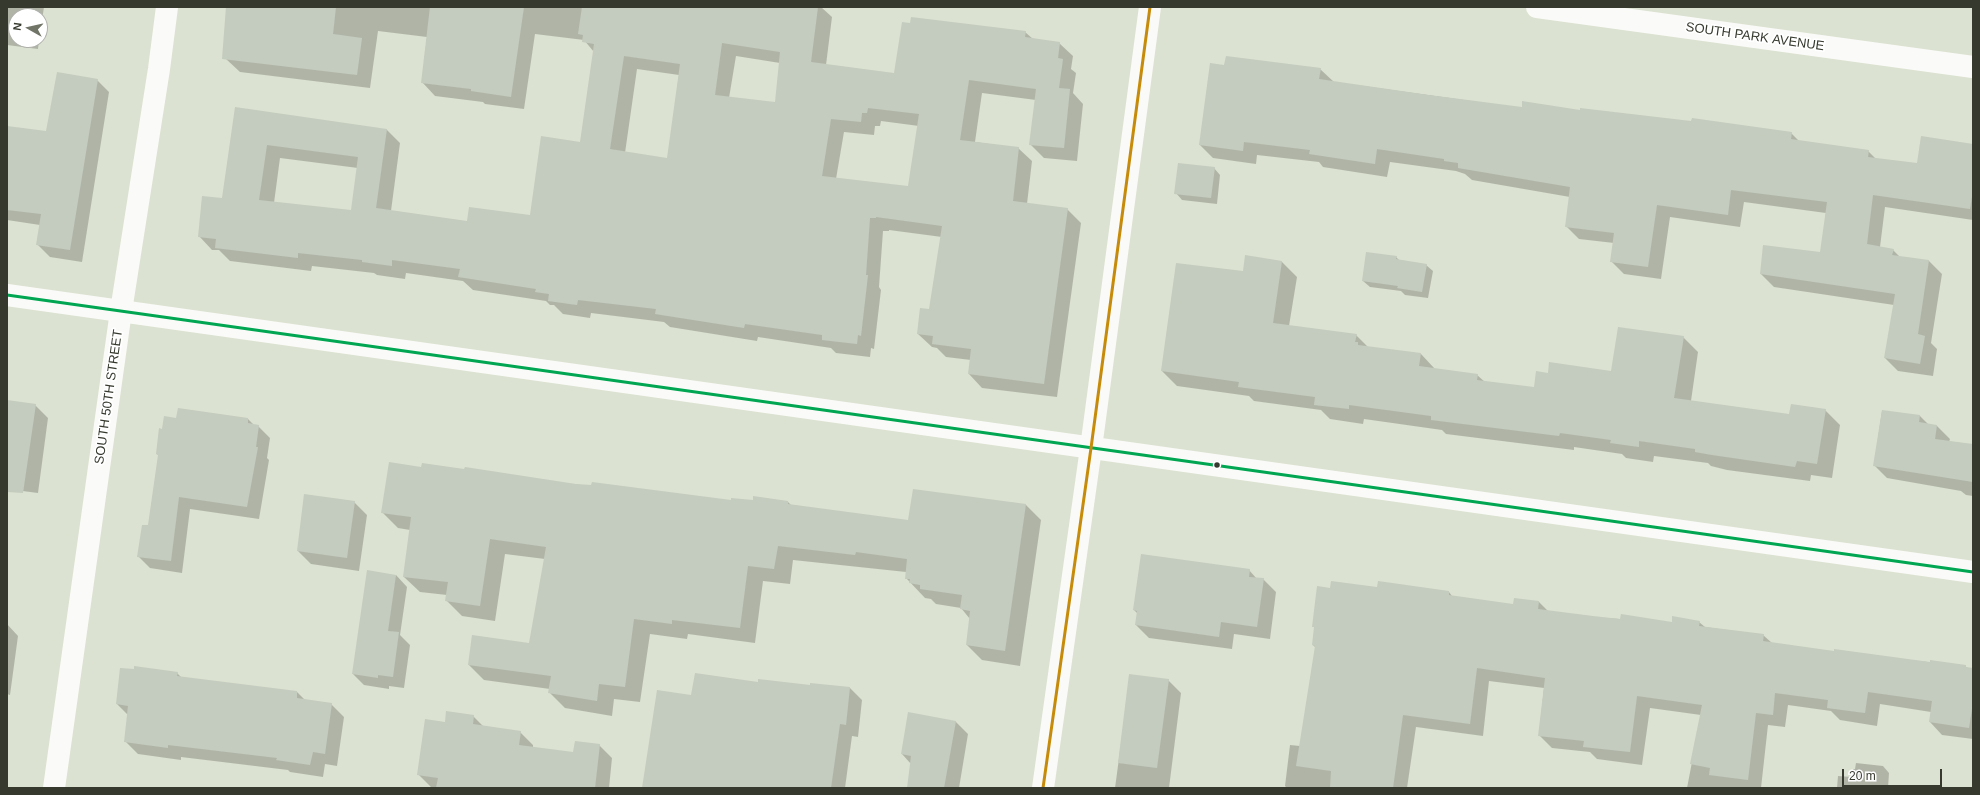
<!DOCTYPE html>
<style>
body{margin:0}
#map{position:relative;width:1980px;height:795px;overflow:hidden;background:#dce2d1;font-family:Helvetica,sans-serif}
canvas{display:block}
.frame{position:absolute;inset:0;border:8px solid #363a2e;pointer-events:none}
.north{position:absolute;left:8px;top:8px;width:40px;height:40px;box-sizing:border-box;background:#fff;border:1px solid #afb0ab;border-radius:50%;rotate:278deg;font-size:11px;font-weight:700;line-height:16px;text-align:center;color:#363a2e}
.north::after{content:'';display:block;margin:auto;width:14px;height:18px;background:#707567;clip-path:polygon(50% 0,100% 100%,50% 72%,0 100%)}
.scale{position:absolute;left:1842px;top:769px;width:100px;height:18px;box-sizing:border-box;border:2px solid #363a2e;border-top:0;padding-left:5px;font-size:12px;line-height:14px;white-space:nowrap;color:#363a2e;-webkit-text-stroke:3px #fff;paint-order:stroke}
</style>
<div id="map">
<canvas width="1980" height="795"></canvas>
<div class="frame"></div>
<div class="north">N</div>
<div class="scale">20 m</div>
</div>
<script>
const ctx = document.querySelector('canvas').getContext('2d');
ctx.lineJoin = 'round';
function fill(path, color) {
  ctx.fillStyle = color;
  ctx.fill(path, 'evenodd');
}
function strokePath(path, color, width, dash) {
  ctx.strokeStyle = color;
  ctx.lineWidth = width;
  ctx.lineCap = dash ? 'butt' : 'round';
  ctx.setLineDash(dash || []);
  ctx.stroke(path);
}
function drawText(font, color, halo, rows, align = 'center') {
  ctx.font = font + ' Helvetica,sans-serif';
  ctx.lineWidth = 3.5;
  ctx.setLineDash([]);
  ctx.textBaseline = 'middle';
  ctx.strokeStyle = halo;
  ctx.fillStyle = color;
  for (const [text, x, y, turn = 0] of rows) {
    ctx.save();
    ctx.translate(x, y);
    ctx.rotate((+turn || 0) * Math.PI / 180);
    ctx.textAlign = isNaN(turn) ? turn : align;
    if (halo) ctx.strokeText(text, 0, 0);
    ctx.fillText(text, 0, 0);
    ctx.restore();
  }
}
fill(new Path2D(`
 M7 7H44L40 34V16H16V40H39L38 49 7 45Z
 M233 7H821L832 17 826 65 895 75 1025 32 1033 39 1059 43 1073 56 1071 69 1076 73 1073 93 1083 104 1077 161 1044 158 1030 144 1036 100 982 93 975 142 1018 148 1032 161 1027 204 1067 209 1081 223 1057 397 982 388 969 374 971 360 946 357 937 348 932 347 918 334 930 310 942 237 889 230V231H883L879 287 881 290 874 349 871 348 870 357 836 353 831 348 758 337 757 341 670 327 664 322 591 313 590 318 563 314 554 305H550L546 301 473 290 463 281 406 273 405 279 377 275 374 273 312 266 311 271 230 261 219 250H212L199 236 223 199 236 108 387 130 400 143 391 211 468 222 531 217 581 143 594 52 584 40 535 34 524 109 485 104 483 102 435 96 422 82 427 37 378 31 370 88 240 72 226 59ZM736 56 780 63 776 103 729 98ZM637 69 679 75 668 159 625 153ZM881 121 919 126 909 188 836 179 844 132 874 135 875 126H880ZM280 158 358 168 352 211 274 203Z
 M1320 69 1334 82 1522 108 1581 112 1791 133 1799 141 1868 151 1876 159 1918 165 1973 145V220L1885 207 1880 247 1893 250 1900 257 1929 261 1942 274 1931 343 1937 349 1933 376 1898 371 1885 358 1894 305 1774 287 1761 274 1821 253 1826 213 1744 202 1740 227 1670 217 1661 279 1624 274 1611 261 1614 243 1579 239 1566 226 1570 197 1472 180 1465 174 1456 171 1390 162 1387 177 1323 167 1319 162 1257 155 1256 164 1213 158 1200 145Z
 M97 80 109 92 82 262 50 257 37 244 40 225 7 220V127L47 132Z
 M1214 168 1220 175 1217 204 1182 200 1176 193Z
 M1246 256 1282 262 1297 277 1289 326 1356 335 1368 347 1421 354 1435 369 1477 375 1485 382 1535 388 1549 374 1611 372 1683 337 1698 352 1691 401 1790 415 1825 410 1840 425 1832 478 1811 475 1810 481 1727 470 1711 466 1708 463 1654 456 1653 462 1626 458 1622 454 1574 447V450L1446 434 1442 430 1364 419 1363 424 1330 419 1321 410 1254 401 1249 396 1177 386 1162 371 1244 272Z
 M1396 257 1399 260 1426 265 1433 271 1428 298 1405 295 1401 291 1370 287 1363 281Z
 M7 402 35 405 48 418 38 493 7 489Z
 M1882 411 1920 416 1929 425 1937 426 1950 439 1949 442 1973 445V496L1966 495 1961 491 1887 478 1874 465Z
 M177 419H248L254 425 258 426 270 438 267 458 269 460 259 519 190 509 182 573 150 568 138 556 149 527 159 456 157 454 163 430Z
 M422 468 732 501 788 502 792 506 909 521 1026 505 1041 520 1020 666 982 660 967 645 970 619 961 608 936 604 931 599 925 598 906 578V572L793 560 790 584 763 581 755 643 688 634 687 639 650 634 640 702 614 699 612 716 565 708 550 693V689L484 680 469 665 530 644 545 559 505 554 495 621 462 616 446 600 447 595 420 592 404 577 410 530 398 528 383 513Z
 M354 502 367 515 359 571 311 564 298 551Z
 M1249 570 1257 579H1263L1276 592 1270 639 1234 634 1232 649 1149 638 1136 625 1138 614 1134 610Z
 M396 575 407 587 400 635 410 645 404 688 389 686V689L364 685 353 674Z
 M1378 588 1449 592 1452 596 1514 605 1539 602 1548 611 1593 617 1673 623 1699 622 1705 627 1763 635 1772 643 1835 652 1965 666 1969 669H1973V739L1942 735 1930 722 1931 712 1880 704 1877 726 1840 720 1831 711 1788 705 1785 727 1768 725 1761 788H1687L1701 715 1650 708 1642 765 1597 759 1590 752 1552 748 1539 735 1544 688 1489 681 1483 736 1416 727 1407 788H1287L1285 786 1290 745 1300 746 1316 648 1313 645 1315 628 1313 626 1331 589Z
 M7 624 18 636 10 695 7 694Z
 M177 673 182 678 297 692 305 700 331 704 344 717 337 766 325 764 323 777 290 772 288 770 181 757V760L138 754 125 741 128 715 117 704Z
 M1130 676 1168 680 1181 693 1169 788H1115Z
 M758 683 850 688 862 700 858 737 852 736 845 788H643L692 696Z
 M473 716 484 727 520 732 533 745V748L574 753 599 745 612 758 609 788 431 787 418 774 446 723Z
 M955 721 968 734 959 788H908L911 764 902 754Z
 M1856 763 1883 766 1889 773 1888 788H1837L1838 776 1852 777 1853 769H1855Z`), '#0003');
fill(new Path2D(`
 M226 7H336L333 34 362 38 357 75 222 59Z
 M430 7H524L511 97 471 91V89L421 83Z
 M582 7H818L811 62 894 73 902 22 910 23 911 17 1026 31 1025 37 1060 42 1058 58 1063 59 1059 88 1070 89 1064 148 1029 145 1036 89 969 80 960 140 1019 147 1013 201 1068 208 1044 384 968 374 971 349 932 344 933 336 917 334 920 308 929 309 942 226 876 217V218H870L866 275H868L861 336 858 335 857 344 822 340V335L745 324 744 328 655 314 656 309 578 300 577 305 548 301 549 294 535 292 536 289 458 277 460 269 392 260V266L362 262V260L298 253V258L215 248 216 239 198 237 202 196 222 198 235 107 387 129 376 208 467 221 469 207 530 215 541 136 580 142 594 44 582 42 583 35 578 34ZM722 43 780 52 775 102 715 95ZM624 56 680 64 667 158 610 149ZM868 108 919 114 908 186 822 176 831 119 861 122 862 113H867ZM267 145 358 157 351 210 259 200Z
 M1226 56 1321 68 1319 79 1429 95 1522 107V101L1580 110V108L1691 121 1692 118 1792 132 1791 139 1869 150 1868 157 1917 163 1921 136 1973 144V190L1970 209 1873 195 1867 244 1894 249 1892 255 1929 260 1918 334 1925 336 1920 364 1884 358 1895 294 1760 274 1763 245 1820 252 1827 202 1731 190 1728 215 1657 205 1648 267 1610 262 1614 233 1565 227 1570 187 1458 168V163L1444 161V159L1377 149 1375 164 1309 154 1310 150 1244 142 1243 151 1199 145 1210 63 1224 65Z
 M57 72 98 79 70 250 36 245 41 214 7 210V126L46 131Z
 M1178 163 1215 167 1211 198 1174 194Z
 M1366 252 1397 256 1396 259 1427 264 1422 292 1397 288 1398 286 1362 281Z
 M1245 255 1282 261 1273 323 1357 334 1355 342H1358V345L1421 353 1419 366 1478 374 1477 380 1534 387 1536 371 1548 373 1549 362 1611 371 1618 327 1684 336 1674 398 1789 414 1791 404 1826 409 1817 464 1797 461 1795 467 1712 455 1695 452V449L1639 441V447L1610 443 1611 440 1560 433 1559 436 1431 420V416L1349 405V409L1314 405 1315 397 1238 387 1239 382 1161 371 1176 263 1243 271Z
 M7 400 36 404 23 493 7 492Z
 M178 408 248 418V423L259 425 256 447H258L247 507 179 497 171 561 137 557 142 525H148L158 455 156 454 159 428 162 429 164 416 176 418Z
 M1882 410 1920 415 1919 422 1937 425 1935 439 1973 444V482L1873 466Z
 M389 462 421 467 422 463 464 469 465 467 576 484 591 485 592 482 731 500V498L753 500V496L788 501V504L908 520 913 489 1026 504 1005 651 966 645 970 611 960 609 962 595 920 589V585L909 583 910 579H905L907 559 856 552 855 555 778 546 774 569 748 566 740 628 672 620V624L634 619 625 687 599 684 597 701 548 693 551 676 468 665 472 635 529 643 546 547 490 539 480 606 445 601 448 582 403 577 411 517 381 513Z
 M304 494 355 501 347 558 297 551Z
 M1141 554 1250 569 1249 577 1264 578 1257 627 1221 622 1219 637 1135 625 1137 611 1133 610Z
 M367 570 396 575 388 631 399 632 393 677 378 675V678L352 674Z
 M1331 581 1377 587 1378 581 1449 591V595L1513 604 1514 598 1539 601 1538 609 1593 616 1620 619 1621 614 1672 622V616L1700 621 1699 626 1764 634 1763 641 1834 651V649L1930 662V660L1966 665V667L1973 668V702L1969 728 1929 722 1932 701 1868 692 1865 713 1827 708 1828 700 1775 693 1773 715 1756 713 1748 780 1709 775 1710 768 1690 764 1702 705 1637 696 1630 752 1583 747 1584 741 1538 736 1545 678 1477 668 1470 724 1403 715 1393 788H1330L1331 771 1296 766 1315 646 1312 645 1314 627H1312L1317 586 1330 588Z
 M134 666 178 672 177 676 297 691V698L332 703 325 754 313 752 310 765 276 760 277 758 168 745V748L124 742 128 706 116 704 120 668 134 669Z
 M695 673 758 682V679L810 685V683L850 687 846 725 840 724 831 788H642L657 690 691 695Z
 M1129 674 1169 679 1157 768 1118 763Z
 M446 711 474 715 473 724 521 731 519 745 573 752 575 741 600 744 595 788H436L438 778 417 775 425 719 445 722Z
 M908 712 956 721 944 788H907L911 756 901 754Z`), '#c4ccbf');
strokePath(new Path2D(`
 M1537 7 1973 67
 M54 788 121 311 159 69 167 7
 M1043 788 1091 448 1150 7`), '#fafbf8', 22);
strokePath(new Path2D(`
 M7 295 1973 572`), '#fafbf8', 22);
strokePath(new Path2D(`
 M7 295 1973 572`), '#00a651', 3);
strokePath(new Path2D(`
 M1043 788 1091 448 1150 7`), '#c78b0c', 3);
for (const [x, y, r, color] of [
 [1217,465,3.5,"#363a2e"]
]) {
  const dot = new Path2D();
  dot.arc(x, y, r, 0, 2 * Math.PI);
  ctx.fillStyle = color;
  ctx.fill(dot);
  strokePath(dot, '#fff', 1.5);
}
drawText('13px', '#363a2e', '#fff', [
 ["SOUTH PARK AVENUE",1755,37,8],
 ["SOUTH 50TH STREET",109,397,-82]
]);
</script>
